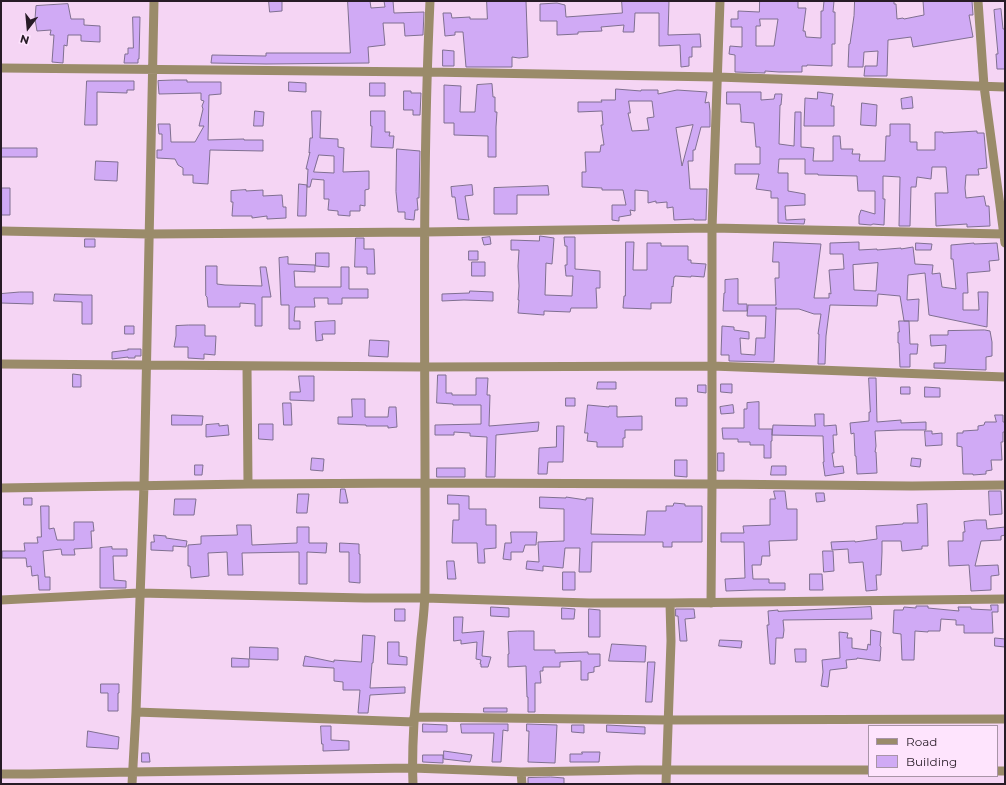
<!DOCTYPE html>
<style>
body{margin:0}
#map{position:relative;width:1006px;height:785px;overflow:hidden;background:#f5d5f4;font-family:Montserrat,sans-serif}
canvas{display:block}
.frame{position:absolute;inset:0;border:2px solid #271b26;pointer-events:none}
.legend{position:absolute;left:868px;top:725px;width:130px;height:52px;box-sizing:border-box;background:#fee4fd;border:1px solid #a894a7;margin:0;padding:5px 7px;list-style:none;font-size:12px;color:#271b26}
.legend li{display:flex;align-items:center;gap:8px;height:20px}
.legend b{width:20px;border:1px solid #a894a7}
.north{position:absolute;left:8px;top:8px;width:40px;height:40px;-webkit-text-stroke:3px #fee4fd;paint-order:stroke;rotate:196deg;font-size:11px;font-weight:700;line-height:16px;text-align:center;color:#271b26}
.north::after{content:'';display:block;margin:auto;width:14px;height:18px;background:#271b26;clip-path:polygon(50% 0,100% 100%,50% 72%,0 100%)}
</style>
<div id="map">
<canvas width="1006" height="785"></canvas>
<div class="frame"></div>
<ul class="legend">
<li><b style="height:5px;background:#9a8b6a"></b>Road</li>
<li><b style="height:11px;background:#d0aaf5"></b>Building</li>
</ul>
<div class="north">N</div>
</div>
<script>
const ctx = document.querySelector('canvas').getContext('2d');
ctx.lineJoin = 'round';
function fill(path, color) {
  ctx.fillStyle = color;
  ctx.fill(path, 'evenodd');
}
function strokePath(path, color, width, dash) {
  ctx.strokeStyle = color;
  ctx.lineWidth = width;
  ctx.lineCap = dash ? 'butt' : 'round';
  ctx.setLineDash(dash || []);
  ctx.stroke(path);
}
const building = new Path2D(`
 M269 1H282V11L270 12Z
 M348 1H370L371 8 385 7 384 1H393L394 13 424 12 423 35 405 36 404 23H383L385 45 368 47 369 63 266 64 211 63 212 55 266 56V53H350Z
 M487 1H526L528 57 519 58 512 57V67H466L463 32H455V35L445 36 443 13H451L452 18 470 17V19H487Z
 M622 1H669L668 35 700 34 701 47H692V57H689V66L681 67 680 45 659 46V13H635L634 32H623L624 25 601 27 602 31 578 32V34L557 35V21H540V4L557 3 565 5 566 17 622 13Z
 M760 1H798V8H806L803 31H805L806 37 821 38V11H823L824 1H834L833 12H835V44H832V66L807 65V66H802V72H779L765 71V73L735 72V55L729 54 730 46 742 47V27H731V19H738V11L759 12ZM760 19H778L774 46H756V26H760Z
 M855 1H894V4H896L897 19 903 18 904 19 924 15 923 1H972L973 15H969L973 37 913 47 911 37 888 40 887 76H864L865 66H877L878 51 864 52 863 67H848L849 44H850L854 16Z
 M68 4 71 19H84V25L100 26V42L81 41V35H68L67 46 64 45 63 63 52 62 54 35H50L51 30 37 31 35 19 36 6Z
 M1001 9 1003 29H1005V69H997L996 54H998L994 10Z
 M133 17H140L139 59H138V63H124L125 54H128V48H133Z
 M443 50 454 51V66H443Z
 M174 80H187V82H221V94L209 95 208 140 244 139V140H263V151L210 150 208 184 193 183V175H183V168L178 165 175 159 157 158V150H162V134H159L158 124H170L171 142H195L204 126H199L203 109 202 106 204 101 201 100V93L159 94 158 81Z
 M87 81H134V90H127V93L97 92V125H85Z
 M289 82 306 83V92L289 91Z
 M370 83H385V96H370Z
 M492 84 493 97H495V112H497L496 127V157H488V136L454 135V123H444V85L461 86 460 112H475L477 85Z
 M616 89 641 91V90H658V94L677 90 707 92 705 103 709 102 710 111V127H701L695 150H693V161H688L690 189H707L706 220H694V219L674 220 673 207 667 208V202L656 203V201L648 203V191L635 190V211L630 210 631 215 619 217V221L612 220V205H626L623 190H602V188L582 187V172H586L585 152H600L601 145H604L601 125H603L602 111 578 112V102H602L601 100H615ZM629 101H652L654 117 647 118 649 130 632 131 628 113H630ZM693 125 686 151 682 166 676 128Z
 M404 91H411V93H421L420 115H413V110H404Z
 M727 92H761V100L774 99 775 94H782L781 105H780L779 144 794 146 795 112H801V147L814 148 813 161H833V136H840L841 149H853L852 154H860L859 161H885L886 136H890V124H910V142H917V150H935V132H943V133L977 131V133H984L987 168 978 169 979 175H966L965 188 966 198 984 196 986 206H989L990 226 967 227V224L936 226 935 193H948L946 167H932L931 179 917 177 916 187H911L910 226H899L900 177 883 176V199H885L884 225 873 224 871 225 859 224V216L861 210 875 214V191H858L857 176 818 175V174H805V159H779L778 173H788V191L805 194V205L785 206 786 220 805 219 804 224 778 223V198H771V191L756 189 759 174H735V164H760V147H756L754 123 741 122V115L740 104H727Z
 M818 92 833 94 831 106H834V126H804L805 98 817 99Z
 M912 97 913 108 902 109 901 99Z
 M862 103 877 105 876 126 861 125Z
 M255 111 264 112 263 126H254Z
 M312 111H321L320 138 338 139V147L344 148 343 172 369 171V189L365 190V206L360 205V211H350V216L338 215V211L328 210 329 199H324V180L312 179 310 187H307L308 169H306L310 152 309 153 310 138H312ZM319 155 334 156V173L314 172Z
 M371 111H385V132H390L389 136H394L393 148 371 147 372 126H371Z
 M1 148H37V157H1Z
 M397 149 420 151 419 198H417L418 210H415L414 220 405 219V212H398L396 192Z
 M96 161 118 162 117 181 95 180Z
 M299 184 307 185 306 216H298Z
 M472 185 473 195 465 196 469 220 458 219 455 197H452L451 187Z
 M548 186 549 195H517V214H494V188Z
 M2 188H10V215H2Z
 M246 190V191L263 190V196L282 195 283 207H286V218L267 219V216L252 218V216H232L233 202H231V191Z
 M540 236 554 238 552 264 546 263 545 295 572 296 573 276H566L565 265H567V246H565L564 237H575V269L600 271V288H596L597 308H571L570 312 544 311V315L518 313 519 300H518L519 286 518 266 519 250H511V240L539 241Z
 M490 237 491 244 484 245 482 238Z
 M356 238H364V249H374L375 274H367V267H355Z
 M85 239H95V247H85Z
 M626 242H634L633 270H647V243H661V246H688V260H691V263L706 264 704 277 691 276V277L675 276V277H674L673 287 672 286 671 303H651V309L623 308 624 296H625Z
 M774 242 821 244 814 298H829V293L831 294 829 270 844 269 843 254H830V243L859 242V250L877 249V250L901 248V249L913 247 915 264 933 265 932 274 940 273 942 287 956 289 953 259H951V245L974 243V244L997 243 999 260 989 261 990 271 967 273 968 293H963V310H979L978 292H988L987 327 929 315 925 273 908 275 907 300 919 299 918 321H904L900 296 878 294 877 306 830 305 826 336 825 364H818L819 334H818L821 314H814L799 309H776V307L774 362 729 361V355H721L722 326 734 327V330L749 332V339L740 338 741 354 755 355 756 338H765L766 316H747L748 305H776L775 278H779V262H773ZM878 263 876 291 854 290 853 265Z
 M916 243 932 244 931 250H916Z
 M469 251H478V260H469Z
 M316 253H329V267L316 266Z
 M288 257V264L315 265V272L294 271 295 287H341V267H349V289H368V298H342V304H328V298H314L315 307H295L294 321H300V329H289V305H281L279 258Z
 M472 262H485V276H472Z
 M206 266H217V284L225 285 262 286 260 267H266L271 297H262V326H255V304L240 303V307H208L207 297 206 296Z
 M738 279V304H747V311H723L724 293H725V280Z
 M470 291 493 292V301L464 300 442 301V294L469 293Z
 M20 292H33V304L1 303V294Z
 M55 294 82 295H92V324H82V302L54 301Z
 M335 321V334H322L323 340 316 341 315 322Z
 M899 321H909L910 344H918L917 354H910V367H900L899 343H898V332H899Z
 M189 325H205V336H216L215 355 204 354V359L188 358V347H174L176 336V326Z
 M125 326H134V334H125Z
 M985 330 990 331 992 342V356L986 357V370L934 368V363H945L946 345 931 346 930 335H948V331Z
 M370 340 389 341 388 357 369 356Z
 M128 349H141V356H135V358H128V357L112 359V352L128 350Z
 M73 374 81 375V387H73Z
 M438 375H446V393H452V395H476V378H488L487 395H490L489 426 539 422 538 431 496 435 495 477H486L487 437 470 436V433L454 432V435H435V425L481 424V405H453V404L437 403Z
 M299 376H314V401L290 400V392H300Z
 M869 378H876L877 422 901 420V423L926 422V430H901L875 431 876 446 875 452H876L877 473 857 474 856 456H855L854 433 851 434 850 423 869 421V412H870Z
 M598 382H616V389H597Z
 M721 384H732V393L721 392Z
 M698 385H706V393L698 392Z
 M901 387H910V394H901Z
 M925 387 940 388V397H925Z
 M566 398H575V406H566Z
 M676 398H687V406H676Z
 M352 399H365V417H388L389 407H396L397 427 388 428V426H366V425L338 424V417H352Z
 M759 402V429H772V441H771V458H764V445H750V442H738V439H723L722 428H744V409H747V403Z
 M283 403H291L292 425H284Z
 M588 405 609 407V406H617V417L642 416V430H625V438H623V447H597V442L587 441 588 433H585Z
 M733 405 734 413 721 414 720 407Z
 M815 414H824V426L836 425 837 435H833L834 453H832L834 467 843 466 844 473 825 476 823 462H824L823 436 772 435 773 425 815 426Z
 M172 415 203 416 202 425H172Z
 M995 415H1003V422H1005V432H1003V442H1001L1002 460H991L992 470 986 471V474L973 475V474H963L962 447 957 446V433H963V431L978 430V426L984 425 985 422H996Z
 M219 424V426L228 425 229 435 206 437V425Z
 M259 424H273V440L259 439Z
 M557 426H564L563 462H548L547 474H538L539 448 556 447Z
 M925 431H932V434L942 433V445L926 446Z
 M718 453H724V471H718Z
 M312 458 324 459 323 471 311 470Z
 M912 458 921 459 920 467 911 466Z
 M675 460H687V477L675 476Z
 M195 465H203L202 475H195Z
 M772 466H786V475H771Z
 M437 468H465V477H437Z
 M341 489H345L348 503H340Z
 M774 491H785L787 509H797V540L769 541 770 556H762L761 565H752L753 579H769V583H785V590H755L726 591 725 579 745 578 744 542H721V533H744L743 526 770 525V499H775Z
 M989 491H1001L1002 514 990 515Z
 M816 493H824L825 501 817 502Z
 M298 494H309L307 513H297Z
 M448 495 469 496V509H486V525H496V548L484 549 485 563H478L477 543H452L453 520H459V504H448Z
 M540 497 566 498V497L586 500V498H593L591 534 645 535 647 511H666V506H673L674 503 685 504V506H702V542H672V547H663V542H592L591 572H579L580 548H565L563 568 543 566V571L526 569 527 561 539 562 538 542 564 541V509L540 508Z
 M24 498H32V505H24Z
 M175 499H196L194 515H174Z
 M927 504 928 546H922V549L902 551 901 541H882V552L881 575H876L877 590 866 591 863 562 849 563 848 549 832 550 831 542 855 541V542L877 539 876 526 903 524V523H918L917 505Z
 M41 506H49V529L54 528 57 540H74V522H93L94 531H91L92 548 74 549 75 555H62L61 549 43 551 45 577H50V590H39L38 575 32 576 31 566 27 567 26 558H2V551H25L24 543H38L37 537H41Z
 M976 520H986L987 529 1005 527V535L1001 536V540L981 541 975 566 998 565 999 575 991 576V590L971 591 969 565 949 566 948 541H963V532H965L964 522Z
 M237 525H251L252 545 297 543V527H309V543H327L326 553 307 552V584H299V552L242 553 243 575H228L227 552 208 553 209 576 191 578 190 566H188V545L201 544V536L237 535Z
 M511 532H537L536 545H525L523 552H511V560L503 559 505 543H511Z
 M154 535 166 536V538L187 541 186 547 173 546V551L151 550V542H154Z
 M340 543 359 544V554H360V583L349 582V552H340Z
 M112 547V549H127V556H113L114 580 126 581V588H100V548Z
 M823 551H833L834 571 824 572Z
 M447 561H454L456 579H448Z
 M563 572H575V590H563Z
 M810 574H822L823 590H810Z
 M991 605H998V612H992L993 633H964V625H956V620L941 619 940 631H928V632L915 631 914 660H902L901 634 893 633 894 610H903L904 607 916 608V606H928V608L959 611 958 607H971V609L991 610Z
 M491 607 509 608V617L491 616Z
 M871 607 872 619 783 620 784 630 783 638H776L775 664H770L767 625H769L768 611 778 610V611Z
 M562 608 575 609 574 619H562Z
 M395 609H405V621H395Z
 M589 609 600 610V637H589Z
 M676 609H694L695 618 685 619 687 641H680L678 616H676Z
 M454 617H463L462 633 484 631 482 656 491 657 488 667H481V664H480L481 660 476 659 477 642 461 644V640L454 641Z
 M871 630 881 632 880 646 881 647 880 661 857 658V659L846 660 847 668 830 670 828 687 821 686 823 672 822 660 840 658 839 632 848 633 847 638H852V648L867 650 868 644 870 645Z
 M518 631H534V650H555V653L588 652V654H600V666L594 667V672L588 673V680H581V661L560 662V667H543V671H540L541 683H535V712H528V697H527L526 666 508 667V654H509L508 632Z
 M363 635 375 636 373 663H372L370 688 405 687V693L370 695 368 713H358L360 690H343V682L334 681V668H333L303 666 305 656 334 662V660L361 662Z
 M995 638 1005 639V647L995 646Z
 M720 640 742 641 741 648 719 646Z
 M388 642H399V656L407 657V665L388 664Z
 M612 644 646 646 645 662 609 661Z
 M250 647 278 648V660L250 659Z
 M795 649H806V662H796Z
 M232 658 249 659V667H232Z
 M648 662H655L652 702H646Z
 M101 684H119V693H118V711H108V693H101Z
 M484 708H507V712H484Z
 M423 724 447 725V732H423Z
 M461 724H508V731L503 730 501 762H492L494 733H462Z
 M527 724 557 725 555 763 528 762 529 731H527Z
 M572 725H584V733L572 732Z
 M607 725 645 727V734L607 732Z
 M321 726H331V740L349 741V750L323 751V744H322Z
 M88 731 119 737 118 749 87 747Z
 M444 751 472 755 470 762 444 759Z
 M582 752H600L599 762H570V754H582Z
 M142 753H149L150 762H142Z
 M423 755H443V763L423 762Z
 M551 777 564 778V784H528V778Z`);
fill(building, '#d0aaf5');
strokePath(building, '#7f6f90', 1);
strokePath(new Path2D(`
 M978 1 984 86 1005 243
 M1 68 427 72 717 77 1005 87
 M1 231 149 234 424 232 712 228 1004 234
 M1 364 425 367 712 366 1005 377
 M247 366 248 484
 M1 488 248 484 425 483 712 484 912 486 1005 485
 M1 600 139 593 365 598H425L589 603H670L1005 599
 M711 603 712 484V228L720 1
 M136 712 414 722
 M414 717 668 720 1005 719
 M997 771H1005
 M521 772 522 784
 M1 774H30L132 772 412 768 521 772 637 770H869
 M132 784 136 712 144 485 154 1
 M413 784C411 736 417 687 421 639 423 622 425 605 425 588 426 392 421 196 430 1
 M666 784 671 641 670 603`), '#9a8b6a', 9);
</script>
